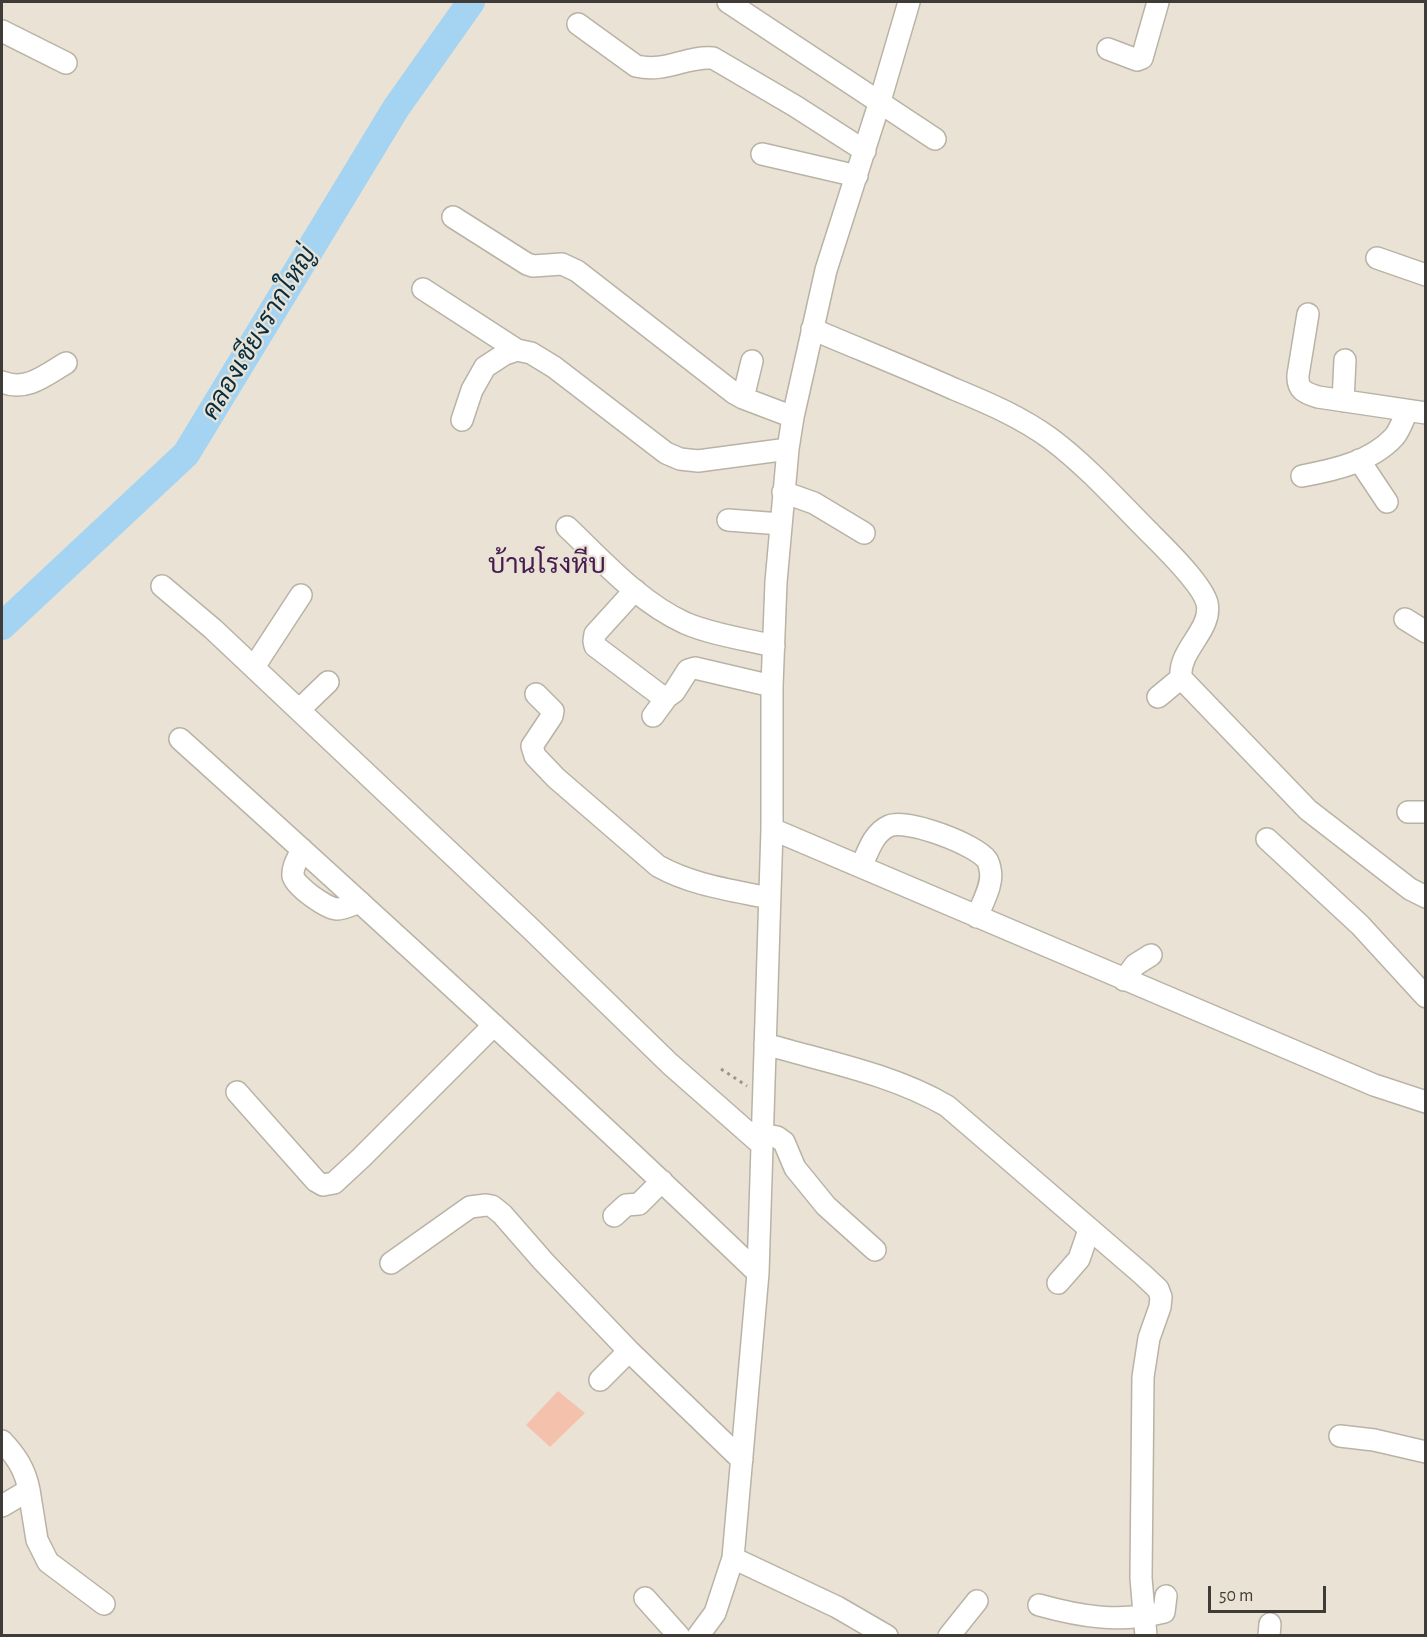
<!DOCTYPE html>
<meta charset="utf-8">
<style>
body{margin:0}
#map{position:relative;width:1427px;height:1637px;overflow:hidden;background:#eae3d5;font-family:"Alegreya Sans",sans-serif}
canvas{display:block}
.frame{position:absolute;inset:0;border:3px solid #3f3c37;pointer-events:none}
.scale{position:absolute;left:1208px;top:1586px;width:118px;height:27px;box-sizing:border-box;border:3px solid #3f3c37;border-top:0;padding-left:8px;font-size:18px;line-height:21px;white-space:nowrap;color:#3f3c37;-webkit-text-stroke:4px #eae3d5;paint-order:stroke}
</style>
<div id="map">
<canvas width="1427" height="1637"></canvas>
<div class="frame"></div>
<div class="scale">50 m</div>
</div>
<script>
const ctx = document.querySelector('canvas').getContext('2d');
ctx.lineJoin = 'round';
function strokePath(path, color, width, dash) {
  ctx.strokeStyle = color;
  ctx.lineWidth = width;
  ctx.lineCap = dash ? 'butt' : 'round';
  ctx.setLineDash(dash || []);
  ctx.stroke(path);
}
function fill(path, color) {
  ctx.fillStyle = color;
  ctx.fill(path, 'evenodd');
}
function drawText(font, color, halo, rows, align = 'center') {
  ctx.font = font + ' "Alegreya Sans",Sarabun,sans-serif';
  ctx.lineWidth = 4.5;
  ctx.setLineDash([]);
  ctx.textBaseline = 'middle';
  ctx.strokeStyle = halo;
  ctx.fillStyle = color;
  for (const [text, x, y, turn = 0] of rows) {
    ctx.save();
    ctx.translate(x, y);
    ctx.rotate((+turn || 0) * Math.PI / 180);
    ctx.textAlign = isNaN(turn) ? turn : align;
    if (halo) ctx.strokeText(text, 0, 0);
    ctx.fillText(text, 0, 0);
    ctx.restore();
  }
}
strokePath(new Path2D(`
 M2 626 186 454 396 108 471 2`), '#a4d4f2', 28);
fill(new Path2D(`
 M558 1391 585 1413 550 1447 526 1425Z`), '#f4c1ad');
const minor = new Path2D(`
 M728 2 935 139
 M578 24 636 66C667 73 684 56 713 58L795 106 865 151
 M2 31 66 63
 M1108 49 1137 60 1142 58 1158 2
 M762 154 857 176
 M453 217 527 264 533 266 562 264 577 271 734 393 743 398 793 417
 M1377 258 1426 275
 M423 289 517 350
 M1308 314 1298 375C1297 390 1305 393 1318 397L1426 413
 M812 329C859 349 907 368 954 389 988 403 1021 417 1051 439 1087 466 1118 501 1150 533 1165 548 1202 584 1207 603 1213 630 1178 649 1181 678L1308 810 1410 889 1426 897
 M2 382C26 392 46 375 66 363
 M743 398 752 361
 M1343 401 1345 360
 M462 420 472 390 485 367 505 354 517 350 531 353 554 367 666 453 680 459 698 461 788 449
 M1359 460 1387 502
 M1302 476C1334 470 1371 462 1394 437 1400 430 1403 420 1407 411
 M783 492 814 503 864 533
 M728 520 781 524
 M567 527C603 561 639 602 685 623 713 635 745 639 774 646
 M162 586 213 629 530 928 670 1064 761 1144
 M635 590 595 634 594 641 595 646 660 695 667 697 674 692 688 670 695 668 772 686
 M1405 619 1426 632
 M254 667 301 595
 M536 694 553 711 552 716 532 746 535 756 556 778 658 866C692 885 731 890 769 898
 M1158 697 1181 678
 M299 710 328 682
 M653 716 667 697
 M180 739C375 915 569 1092 758 1273
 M1408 812H1426
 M772 829 1374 1085 1426 1102
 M1267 839 1360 925 1426 997
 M302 849C299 857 292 866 293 876 296 887 326 908 337 909 345 909 353 904 360 902
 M861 867C868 852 873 833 889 826 907 818 977 845 987 860 988 860 990 868 990 869 994 884 982 903 977 917
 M1124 980 1135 965 1151 955
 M765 1044C827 1062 892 1074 947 1106L1142 1274 1158 1289 1161 1297 1160 1307 1149 1338 1143 1377 1141 1578 1146 1636
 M237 1092 316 1181 323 1185 334 1183 361 1158 494 1025
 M761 1134 777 1137 784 1142 795 1168 826 1206 875 1250
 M614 1216 626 1205 639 1204 662 1181
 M391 1263 470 1207 486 1205 492 1206 502 1214 543 1261 629 1351 742 1460
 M1058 1283 1079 1259 1089 1230
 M600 1380 629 1351
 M1340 1436 1374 1440 1426 1452
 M2 1441C16 1456 25 1469 29 1490L2 1506
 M29 1490 37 1540 48 1562 104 1604
 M733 1558 837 1607 887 1636
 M645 1598 679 1636
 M1039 1605C1082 1617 1120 1623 1164 1612L1166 1596
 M698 1636 715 1613 733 1558 758 1273 772 829V686L776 582 788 449 793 417 826 270 880 101 909 2
 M949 1636 977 1601
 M1269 1636 1270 1624`);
strokePath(minor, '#b9b3a6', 24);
strokePath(new Path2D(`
 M721 1069 747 1086`), '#9a958b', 3, [3, 4.5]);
strokePath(minor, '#fff', 21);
drawText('italic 26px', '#052e43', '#eae3d5', [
 ["คลองเชียงรากใหญ่",259,333,-59]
]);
drawText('27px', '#471c4f', '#eae3d5', [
 ["บ้านโรงหีบ",547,565]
]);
</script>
